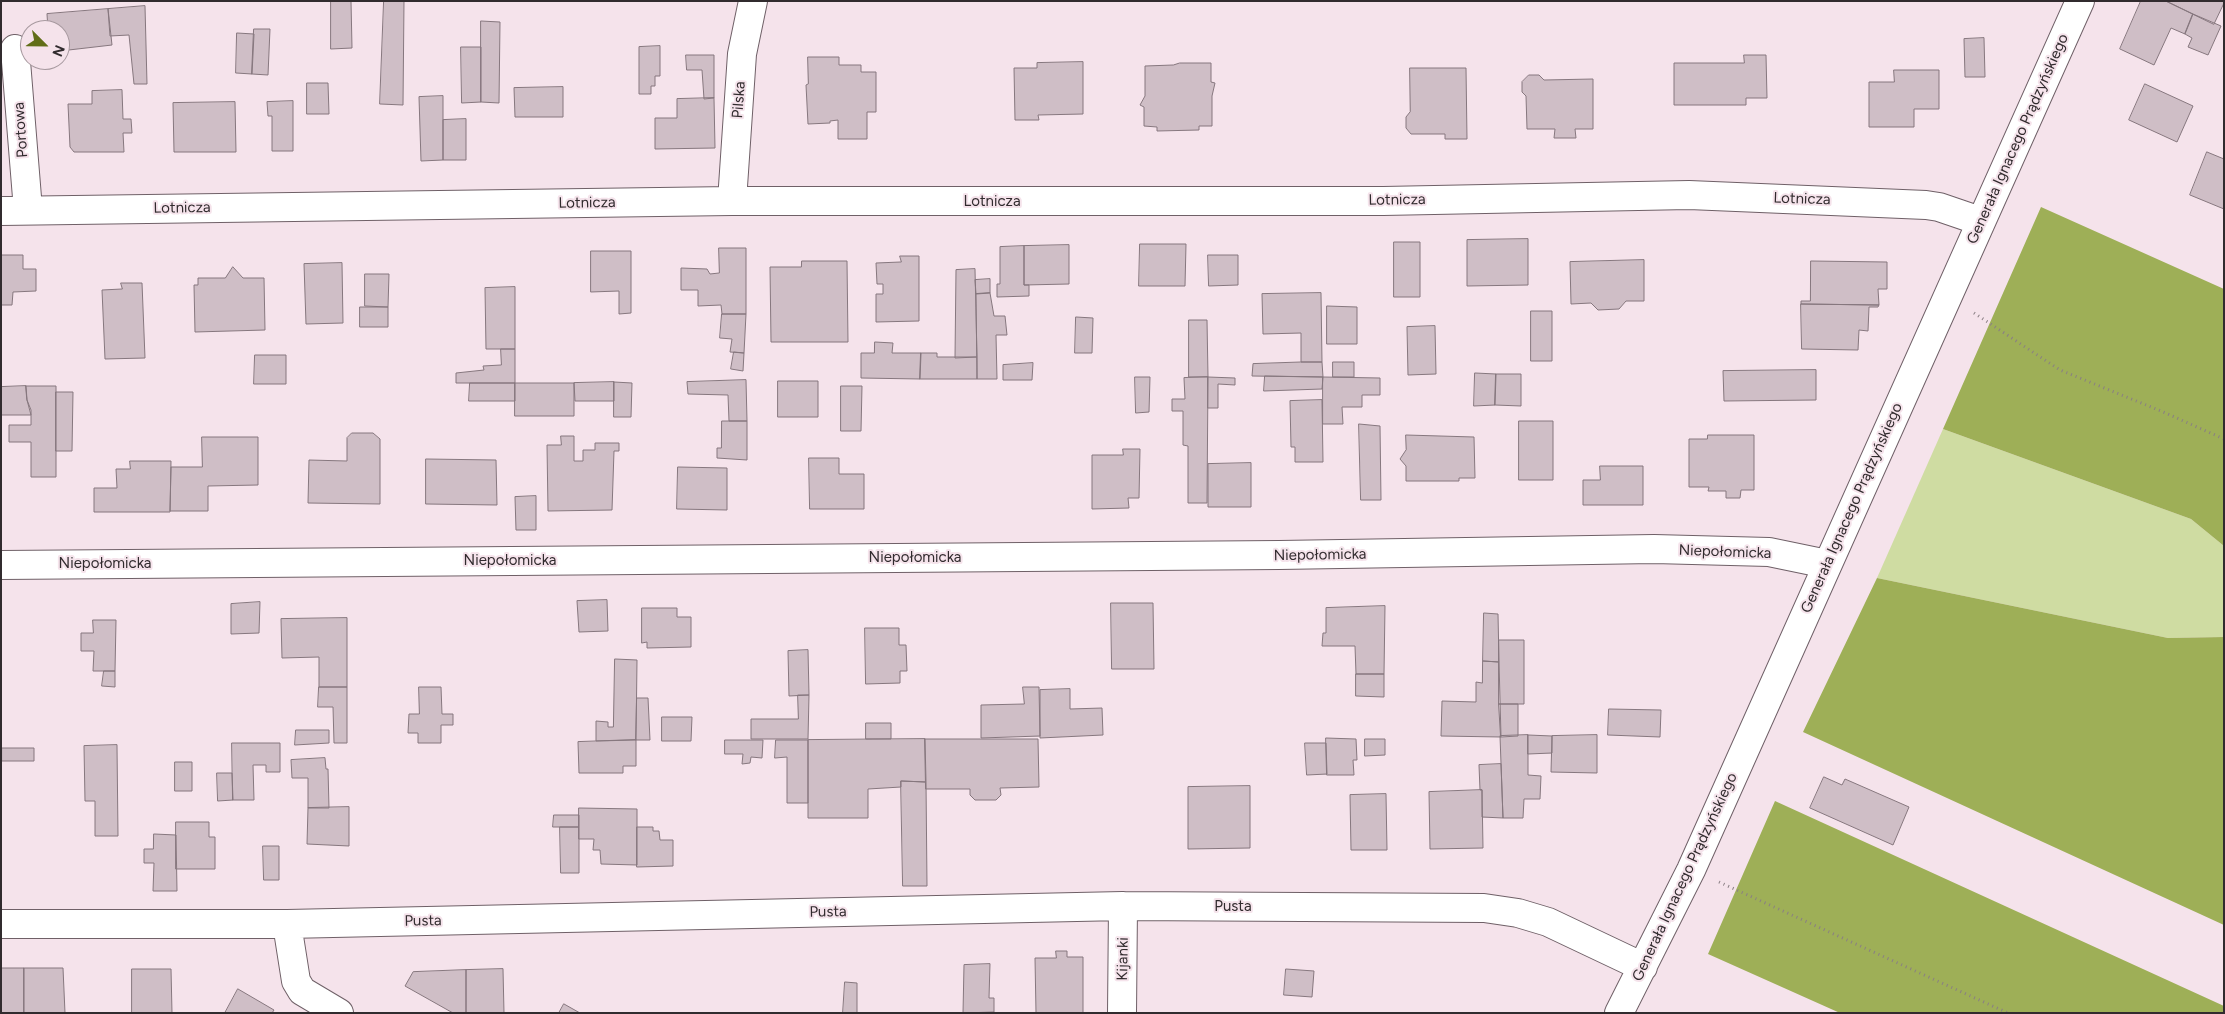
<!DOCTYPE html>
<meta charset="utf-8">
<style>
body{margin:0}
#map{position:relative;width:2225px;height:1014px;overflow:hidden;background:#f5e3eb;font-family:Figtree,sans-serif}
canvas{display:block}
.frame{position:absolute;inset:0;border:2px solid #312b2e;pointer-events:none}
.north{position:absolute;left:20px;top:20px;width:50px;height:50px;box-sizing:border-box;background:#f5e3eb;border:1px solid #a7999f;border-radius:50%;rotate:113deg;font-size:14px;font-weight:700;line-height:20px;text-align:center;color:#312b2e}
.north::after{content:'';display:block;margin:auto;width:18px;height:22px;background:#616e18;clip-path:polygon(50% 0,100% 100%,50% 72%,0 100%)}
</style>
<div id="map">
<canvas width="2225" height="1014"></canvas>
<div class="frame"></div>
<div class="north">N</div>
</div>
<script>
const ctx = document.querySelector('canvas').getContext('2d');
ctx.lineJoin = 'round';
function fill(path, color) {
  ctx.fillStyle = color;
  ctx.fill(path, 'evenodd');
}
function strokePath(path, color, width, dash) {
  ctx.strokeStyle = color;
  ctx.lineWidth = width;
  ctx.lineCap = dash ? 'butt' : 'round';
  ctx.setLineDash(dash || []);
  ctx.stroke(path);
}
function drawText(font, color, halo, rows, align = 'center') {
  ctx.font = font + ' Figtree,sans-serif';
  ctx.lineWidth = 4;
  ctx.setLineDash([]);
  ctx.textBaseline = 'middle';
  ctx.strokeStyle = halo;
  ctx.fillStyle = color;
  for (const [text, x, y, turn = 0] of rows) {
    ctx.save();
    ctx.translate(x, y);
    ctx.rotate((+turn || 0) * Math.PI / 180);
    ctx.textAlign = isNaN(turn) ? turn : align;
    if (halo) ctx.strokeText(text, 0, 0);
    ctx.fillText(text, 0, 0);
    ctx.restore();
  }
}
fill(new Path2D(`
 M1943 429 2191 519 2224 546V637L2168 638 1877 578Z`), '#cfdca2');
fill(new Path2D(`
 M2041 207 2224 289V546L2191 519 1943 429Z
 M1877 578 2168 638 2224 637V925L1803 732Z
 M1775 801 2224 1006V1013H1840L1708 954Z`), '#9eaf57');
const building = new Path2D(`
 M331 1H351L352 48 331 49Z
 M384 1H404L403 105 380 104Z
 M2141 1H2166L2193 14 2185 34 2171 28 2154 65 2120 49Z
 M2166 1H2224V3L2214 24Z
 M145 6 147 84H134L129 35 110 36 108 9Z
 M108 9 112 45 60 51V30H48L47 14Z
 M2193 14 2221 26 2208 55 2188 47 2192 38 2185 34Z
 M481 21 500 22 499 103 481 102Z
 M254 29H270L268 75 252 74Z
 M237 33 254 34 252 74 236 73Z
 M1984 38 1985 77H1965L1964 39Z
 M660 46V76H655V86H651V94H639V47Z
 M461 47H481V102L462 103Z
 M686 55H714V98L704 99 702 70H687Z
 M1744 55H1766L1767 98H1746V105H1674V63H1744Z
 M808 57H839V65H861V72H876V112H867V139H838V120L830 121V123L808 124 806 85 808 84Z
 M1083 62V114L1038 115 1039 120H1015L1014 68H1037V63Z
 M1180 63H1211V82L1215 83 1212 96V126H1199V130L1157 131V127L1144 126V107L1140 105 1145 96V66L1173 65Z
 M1410 68H1466L1467 139H1445V134H1411L1406 128V117L1410 112Z
 M1894 70H1939V109H1914V127H1869V82H1894Z
 M1529 75H1539L1544 80 1593 79V129H1575L1576 138H1554L1555 129H1527L1526 96 1522 92V82Z
 M307 83H328L329 114H307Z
 M2145 84 2193 106 2177 142 2129 120Z
 M563 87V117H515L514 88Z
 M122 90 123 119H131L132 133H123L124 152H74L70 147 68 104H92V91Z
 M443 96V160L421 161 419 97Z
 M714 98 715 148 655 149V118H677V99Z
 M293 101V151H272V116H268L267 102Z
 M235 102 236 152H174L173 103Z
 M466 119V160H443V120Z
 M2207 152 2224 159V209L2190 195Z
 M1528 239V285L1467 286V240Z
 M1394 242H1420V297H1394Z
 M1140 244H1186L1185 286H1139Z
 M1069 245V284L1024 285V246Z
 M1024 246V285H1029V296L997 297V284H1000V247Z
 M719 248H746V314H722L721 305 698 306V290H681V268L707 269 710 274 719 273Z
 M591 251H631V313L619 314V291L591 292Z
 M1 255H23V269H36V291L13 292 12 305H1Z
 M1208 255H1238V285L1209 286Z
 M900 256H919V321L876 322V294H883V284H877L876 263 901 262Z
 M1644 260V301H1626L1619 309 1598 310 1591 303 1571 304 1570 262Z
 M802 261H847L848 342H771L770 267H801Z
 M1811 261 1887 262V289H1878L1879 305 1801 304V301H1810Z
 M342 263 343 323 306 324 304 264Z
 M233 267 243 278H264L265 330 195 332 194 285H198V278H225Z
 M975 269 977 357 955 358 956 270Z
 M365 274H389L388 307 365 306Z
 M990 279V293L976 294 975 280Z
 M121 283H142L145 358 105 359 102 290 122 289Z
 M515 287V349H486L485 288Z
 M990 293 994 316H1005L1007 335H996L997 379H977L976 294Z
 M1321 293 1322 362H1301V333L1263 334 1262 294Z
 M1801 304 1879 305 1878 307H1869L1868 331 1859 330 1858 350 1802 349Z
 M1327 306 1357 307V344H1327Z
 M360 307H388V327H360Z
 M1531 311H1552V361H1531Z
 M722 314H746L744 353 730 352 732 339 720 338Z
 M1076 317 1093 318 1092 353H1075Z
 M1189 320H1207L1208 377H1189Z
 M1435 326 1436 374 1408 375 1407 327Z
 M875 342 893 343 892 353H921L920 379 861 378V353H874Z
 M501 349H515V383H456V373L484 370 483 366 501 365Z
 M734 352 744 353 743 371 731 369Z
 M921 353H937V357H977V379H920Z
 M255 355H286V384H254Z
 M1301 362H1322L1323 377 1252 376 1253 364Z
 M1333 362H1354V377H1333Z
 M1033 363 1032 380H1003V365Z
 M1816 370V400L1724 401 1723 371Z
 M1475 373 1496 374 1495 405 1474 406Z
 M1496 374H1521V406L1495 405Z
 M1265 376 1323 377 1322 389 1264 391Z
 M1135 377H1150L1149 412 1136 413Z
 M1208 377 1207 503H1188V446L1183 445V411H1172V399H1185L1184 378Z
 M1208 377 1235 378V385L1218 384V408H1208Z
 M1323 377 1380 378V395H1362V407H1342L1343 424H1323Z
 M746 380 747 421H729L728 395 688 394 687 382Z
 M778 381H818V417H778Z
 M614 382V401H575L574 383Z
 M614 382 632 383 631 417H614Z
 M470 383H515V401H469Z
 M515 383H574V416H515Z
 M26 386 27 400 31 415H1V387Z
 M26 386H56V477H31V442H9V425H31V410L27 400Z
 M841 386H862L861 431H841Z
 M56 392H73L72 451H56Z
 M1322 400 1323 462H1295V447H1291L1290 401Z
 M722 421H747V460L717 458V448H721Z
 M1519 421H1553V480H1519Z
 M1359 424 1380 426 1381 500H1361Z
 M352 433H373L380 439V504L308 503 309 460 347 461V438Z
 M1406 435 1474 437 1475 478H1459V481H1406V466L1400 459 1406 450Z
 M1708 435H1754V490H1741L1740 498H1726V491H1708L1709 487H1689V439H1707Z
 M561 436H574V461H583V450H595V443H619V451H614L612 510 548 511 547 445H561Z
 M202 437H258V485L208 486V511H170L171 467H202Z
 M1123 449H1140L1139 498H1128L1129 508 1092 509V455H1123Z
 M809 458H839V474H864V509H810Z
 M426 459 496 460 497 505 426 504Z
 M130 461H171L170 512H94V488H117L116 469H130Z
 M1251 463V507H1208V464Z
 M1600 466H1643V505H1583V480H1600Z
 M678 467 727 468V510L677 509Z
 M536 496V530H516L515 497Z
 M607 600 608 631 579 632 577 601Z
 M260 602 259 633 231 634V604Z
 M1111 603H1153L1154 669H1112Z
 M1385 606 1384 674H1356L1355 646H1322L1323 633H1326V608Z
 M642 608H677V617H691V647L647 648V642L642 643Z
 M1484 613 1498 614 1499 662 1483 661Z
 M347 618V687H319V657L282 658 281 619Z
 M93 620H116L115 671H93L94 651H81V633H93Z
 M865 628H899V645H906L907 671H900V683L866 684Z
 M1499 640H1524V704H1499Z
 M808 650 809 695 789 696 788 651Z
 M615 659 637 660 636 740 596 741V721L608 722V727H613Z
 M1483 661 1499 662 1501 737 1441 736 1442 701 1476 702V682L1482 683Z
 M104 671H115V687L102 686Z
 M1356 674H1384V697L1356 696Z
 M319 687H347V743H334L333 707H318Z
 M419 687H441L442 714H453V725H441V743H418V733H408L409 714H419Z
 M1023 687H1039L1040 736 981 738V705L1024 704Z
 M1070 689V709L1102 708 1103 735 1040 738V690Z
 M798 695H809L808 739H751V719H798Z
 M637 698H648L650 740H636Z
 M1499 704H1518V736L1501 737Z
 M1609 709 1661 710 1660 737 1608 735Z
 M662 717H692L691 741H662Z
 M866 723H891V739H866Z
 M296 730H329V743L295 745Z
 M1528 735V775L1541 776 1540 799H1524L1523 818H1503L1500 736Z
 M1528 735 1552 736V753L1528 754Z
 M1597 735V773L1551 772 1552 736Z
 M1326 738 1356 739 1357 760H1353L1354 775H1327Z
 M925 739 926 782 901 781V787L868 789V818H808V740Z
 M925 739H1038L1039 787 1000 788 1001 795 996 800H975L970 795V789H926Z
 M1365 739H1385V755L1365 756Z
 M636 740V766H623V773H579L578 742Z
 M725 740H763L762 758 751 757 750 763 742 764 743 754H725Z
 M776 740H808V803H787V757L775 758Z
 M232 743H280V772H266V765H253L254 800H233Z
 M1305 743H1326L1327 774 1307 775Z
 M117 745 118 836H95V801H85L84 746Z
 M2 748H34V761H2Z
 M325 758 326 769H328L329 808H308V778H292L291 760Z
 M175 762H192V791H175Z
 M1501 764 1503 818 1482 817V790H1480L1479 765Z
 M217 773H232L233 800 218 801Z
 M1824 777 1842 785 1845 779 1909 807 1893 845 1810 808Z
 M901 781 926 782 927 886H903Z
 M1250 786V848L1188 849V787Z
 M1482 790 1483 848 1430 849 1429 792Z
 M1386 794 1387 850H1351L1350 795Z
 M349 807V846L307 844 308 808Z
 M579 808 637 809V865L601 864 600 850H593L594 839H579Z
 M554 815H579V827H553Z
 M176 822H209V837H215V869H176Z
 M560 827H579V873H561Z
 M637 827H653V831H659L660 840H673V866L637 867Z
 M154 834 176 835 177 891H153L154 863H144V849H153Z
 M263 846H279V880H264Z
 M1056 951H1067V957H1083V1013H1036L1035 958H1056Z
 M990 964 989 998H994V1012L963 1013 964 965Z
 M1 968H24V1013H1Z
 M24 968H63L65 1013H24Z
 M132 969H171L172 1013H132Z
 M503 969 504 1013H466V970Z
 M1286 969 1314 971 1312 997 1284 995Z
 M466 970V1013H453L405 986 413 972Z
 M845 982 857 983V1013H843Z
 M238 989 274 1010 272 1013H225Z
 M564 1004 580 1013H559Z`);
fill(building, '#cfbec6');
strokePath(building, '#86777e', 1);
const street = new Path2D(`
 M15 49 28 210
 M732 201 742 54 753 1
 M1 211 732 201H1383L1689 195 1926 205 1939 207 1980 221
 M1 565 1279 555 1654 549 1769 552 1827 564
 M1 924H287L1123 906 1484 908 1518 913 1548 922 1643 967
 M287 924 296 981 302 991 339 1013
 M1122 1013 1123 906
 M1619 1013 1691 870 2080 1`);
strokePath(street, '#6f6067', 30);
strokePath(new Path2D(`
 M1974 313 2060 370 2161 411 2224 439
 M1719 882 2008 1013`), '#8a7f84', 3, [1, 4]);
strokePath(street, '#fff', 28);
drawText('15px', '#312b2e', '#f5e3eb', [
 ["Pilska",739,100,-86],
 ["Portowa",21,130,-94],
 ["Generała Ignacego Prądzyńskiego",2018,139,-66],
 ["Lotnicza",1802,199,2],
 ["Lotnicza",1397,200,-1],
 ["Lotnicza",992,202],
 ["Lotnicza",587,203,-1],
 ["Lotnicza",182,208,-1],
 ["Generała Ignacego Prądzyńskiego",1852,508,-66],
 ["Niepołomicka",1725,552,2],
 ["Niepołomicka",1320,555,-1],
 ["Niepołomicka",915,558],
 ["Niepołomicka",510,561],
 ["Niepołomicka",105,564],
 ["Generała Ignacego Prądzyńskiego",1685,877,-65],
 ["Pusta",1233,907],
 ["Pusta",828,912,-1],
 ["Pusta",423,921,-1],
 ["Kijanki",1123,959,-89]
]);
</script>
